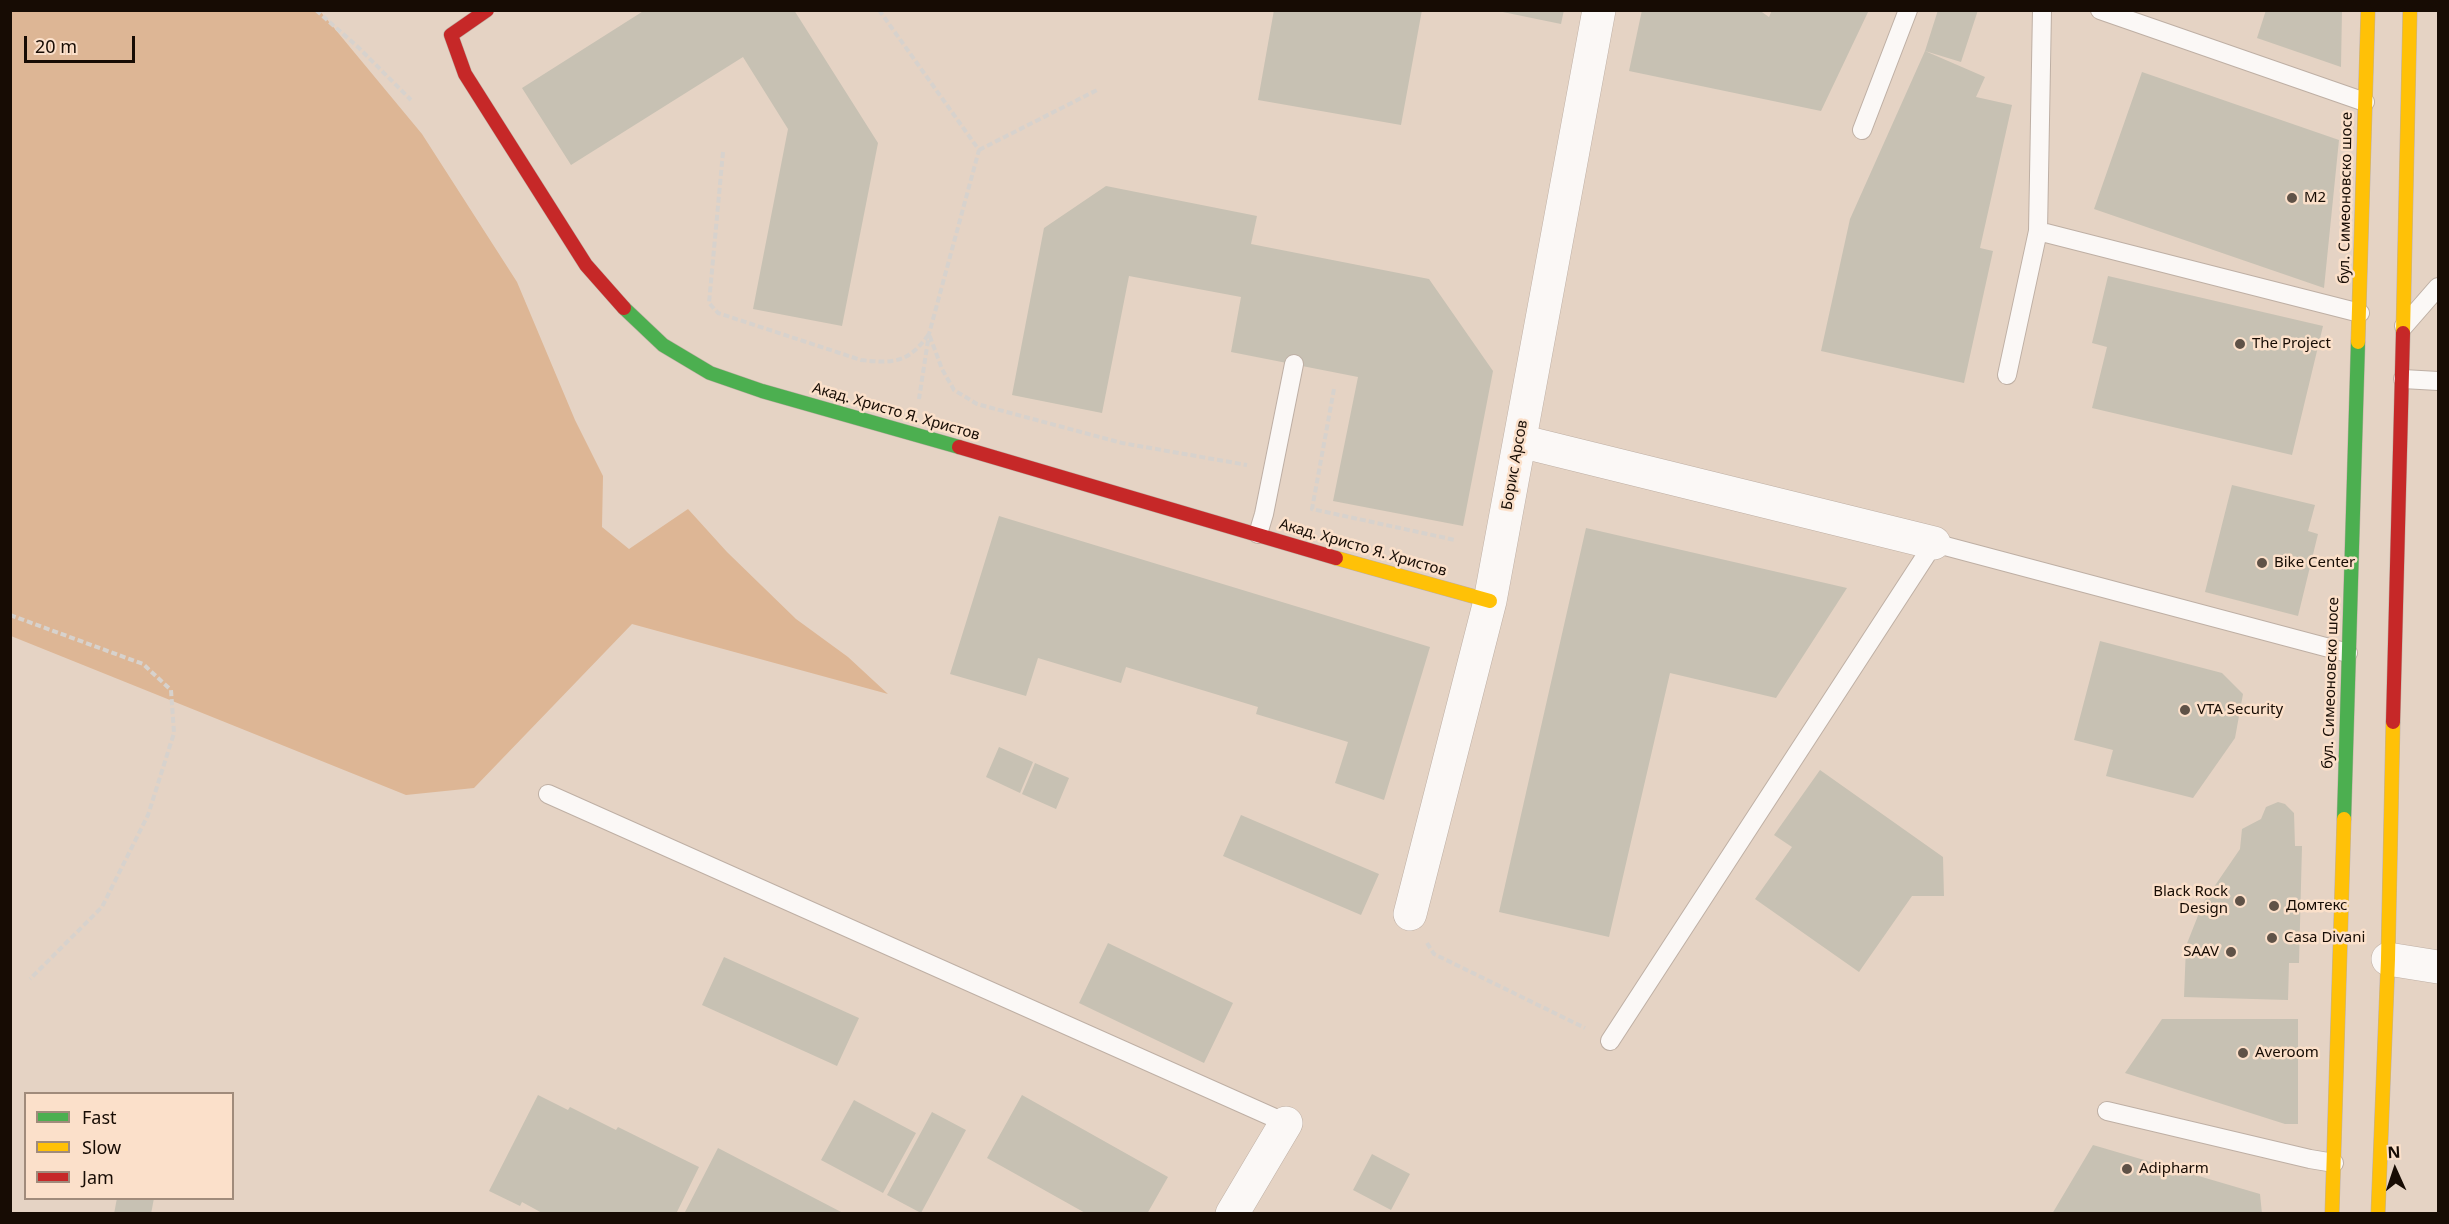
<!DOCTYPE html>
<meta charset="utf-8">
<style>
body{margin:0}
#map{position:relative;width:2449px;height:1224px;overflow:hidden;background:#e5d3c4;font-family:"Noto Sans",sans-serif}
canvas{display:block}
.frame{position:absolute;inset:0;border:12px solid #170c04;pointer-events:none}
.legend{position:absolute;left:24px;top:1092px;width:210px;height:108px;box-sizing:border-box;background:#fbe0ca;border:2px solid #a08b7b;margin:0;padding:8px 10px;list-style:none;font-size:18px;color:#170c04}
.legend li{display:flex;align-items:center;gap:12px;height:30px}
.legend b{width:30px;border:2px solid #a08b7b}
.north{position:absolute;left:2365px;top:1140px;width:60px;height:60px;-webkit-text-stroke:4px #fbe0ca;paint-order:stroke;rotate:357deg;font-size:16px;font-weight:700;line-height:24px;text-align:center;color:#170c04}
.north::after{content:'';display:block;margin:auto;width:21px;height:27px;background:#170c04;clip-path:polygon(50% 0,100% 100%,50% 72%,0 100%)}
.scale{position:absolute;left:24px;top:36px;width:111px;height:27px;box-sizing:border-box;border:3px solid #170c04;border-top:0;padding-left:8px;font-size:18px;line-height:21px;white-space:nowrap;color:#170c04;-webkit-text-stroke:4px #fbe0ca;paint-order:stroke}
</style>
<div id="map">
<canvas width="2449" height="1224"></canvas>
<div class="frame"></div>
<ul class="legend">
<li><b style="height:8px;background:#4caf50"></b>Fast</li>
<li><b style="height:8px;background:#ffc107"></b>Slow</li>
<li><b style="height:8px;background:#c62828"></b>Jam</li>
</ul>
<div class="north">N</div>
<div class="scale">20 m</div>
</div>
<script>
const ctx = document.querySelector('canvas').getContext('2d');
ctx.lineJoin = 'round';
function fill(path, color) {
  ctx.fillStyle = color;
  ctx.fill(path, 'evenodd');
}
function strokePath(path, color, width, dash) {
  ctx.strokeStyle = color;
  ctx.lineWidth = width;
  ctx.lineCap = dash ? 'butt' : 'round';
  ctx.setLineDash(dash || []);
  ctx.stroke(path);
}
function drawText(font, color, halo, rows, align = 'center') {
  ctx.font = font + ' "Noto Sans",sans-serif';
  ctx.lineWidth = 5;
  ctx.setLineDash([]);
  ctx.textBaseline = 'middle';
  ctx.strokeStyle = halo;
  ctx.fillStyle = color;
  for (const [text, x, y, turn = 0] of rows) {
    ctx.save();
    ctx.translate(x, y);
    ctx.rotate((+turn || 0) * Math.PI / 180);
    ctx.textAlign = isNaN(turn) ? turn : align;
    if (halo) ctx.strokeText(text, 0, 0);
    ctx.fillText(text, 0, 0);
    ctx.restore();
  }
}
fill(new Path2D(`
 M10 11H320L422 134 517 282 575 420 603 476 602 527 629 549 688 509 727 552 796 619 848 657 888 694 632 624 474 788 406 795 11 636Z`), '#ddb695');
fill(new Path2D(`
 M645 10H794L878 143 842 326 753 309 788 129 743 57 571 165 522 88Z
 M1274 10H1422L1401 125 1258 100Z
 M1493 10H1564L1561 24Z
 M1642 10H1759L1769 17 1772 10H1869L1821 111 1629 71Z
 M1938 10H1978L1961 62 1925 51 1985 77 1976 97 2012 105 1980 248 1993 251 1964 383 1821 351 1850 219 1925 51Z
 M2266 10H2342L2341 67 2257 38Z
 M2142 72 2339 140 2324 288 2094 209Z
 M1106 186 1257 216 1251 244 1429 279 1493 371 1463 526 1333 501 1358 377 1231 352 1241 297 1129 276 1102 413 1012 395 1044 228Z
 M2108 276 2323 326 2292 455 2092 408 2107 347 2092 343Z
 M2232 485 2315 505 2308 531 2318 534 2298 616 2205 592Z
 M999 516 1430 647 1384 800 1335 783 1348 742 1256 714 1258 707 1126 667 1121 683 1038 658 1026 696 950 674Z
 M1586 528 1847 588 1776 698 1670 673 1609 937 1499 912Z
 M2100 641 2222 673 2243 694 2235 738 2193 798 2106 776 2113 750 2074 740Z
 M999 747 1033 762 1020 793 986 777Z
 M1035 763 1069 778 1056 809 1022 794Z
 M1820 770 1943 857 1944 896H1912L1859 972 1755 899 1792 847 1774 835Z
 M2278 802 2285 804 2294 813 2295 846H2302L2299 963H2289L2288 1000 2184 997 2186 946 2203 903 2240 849 2242 829 2261 819 2266 807Z
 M1241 815 1379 874 1361 915 1223 856Z
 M1108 943 1233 1003 1204 1063 1079 1003Z
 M724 957 859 1018 837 1066 702 1005Z
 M2162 1019H2298V1124H2285L2125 1073Z
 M538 1095 568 1110 570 1107 616 1130 618 1127 699 1167 676 1214H544L522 1202 520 1206 489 1191Z
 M1022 1095 1168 1177 1147 1214H1087L987 1158Z
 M854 1100 916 1133 883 1193 821 1160Z
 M932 1112 966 1130 921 1213 887 1195Z
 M2093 1145 2260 1194 2262 1214H2052Z
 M718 1148 845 1214H684Z
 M1372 1154 1410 1174 1391 1210 1353 1190Z
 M117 1198H154L151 1214H114Z`), '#c7c1b3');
const lane = new Path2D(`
 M2100 10 2365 102
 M1862 130 1908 10
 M2038 231 2360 313
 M2404 326 2438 287
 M2007 375 2038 231 2042 10
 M2403 379 2438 381
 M1258 534 1264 514 1294 364
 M548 794 1286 1123
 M1610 1041 1934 543 2348 653
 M2107 1111 2310 1159 2334 1163`);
const street = new Path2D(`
 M1520 441 1934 543
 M1410 914 1490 601 1599 10
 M2388 959 2438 967
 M1232 1214 1286 1123`);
const fast = new Path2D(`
 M624 308 663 345 710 373 762 391 959 447
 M2344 819 2358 342`);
const slow = new Path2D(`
 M2403 333 2410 10
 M2358 342 2368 10
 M1336 558 1490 601
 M2332 1214 2344 819
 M2378 1214 2388 959 2393 722`);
const jam = new Path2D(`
 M487 10 451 35 465 74 586 265 624 308
 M959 447 1336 558
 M2393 722 2403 333`);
strokePath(lane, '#beafa4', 20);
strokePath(street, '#beafa4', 34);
strokePath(fast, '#beafa4', 15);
strokePath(slow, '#beafa4', 15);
strokePath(jam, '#beafa4', 15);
strokePath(new Path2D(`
 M316 10 359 48 411 100
 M879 10 979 150 929 334 919 399
 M979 150 1097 90
 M723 152 709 303 718 313 861 360C895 364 909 362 929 334L942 369 954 390 977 404 1122 443 1247 465
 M1334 389 1312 509 1455 540
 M10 615 143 664 171 690 174 733 148 815 102 907 30 979
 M1427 943 1434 954 1585 1028`), '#d7d2cd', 4, [6, 3]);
strokePath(lane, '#fbf8f6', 18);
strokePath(street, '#fbf8f6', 33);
strokePath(fast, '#4caf50', 14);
strokePath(slow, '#ffc107', 14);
strokePath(jam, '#c62828', 14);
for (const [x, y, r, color] of [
 [2292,198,6,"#5f5247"],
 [2240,344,6,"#5f5247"],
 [2262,563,6,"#5f5247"],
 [2185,710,6,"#5f5247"],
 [2240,901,6,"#5f5247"],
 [2274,906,6,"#5f5247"],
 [2272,938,6,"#5f5247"],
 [2231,952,6,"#5f5247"],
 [2243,1053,6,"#5f5247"],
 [2127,1169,6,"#5f5247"]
]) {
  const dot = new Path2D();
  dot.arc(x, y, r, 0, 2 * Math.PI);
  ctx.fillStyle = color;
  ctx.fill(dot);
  strokePath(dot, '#fbe0ca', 2);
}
drawText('15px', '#170c04', '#fbe0ca', [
 ["M2",2304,198],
 ["The Project",2252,344],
 ["Bike Center",2274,563],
 ["VTA Security",2197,710],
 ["Black Rock",2228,892,"right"],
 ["Design",2228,909,"right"],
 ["Домтекс",2286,906],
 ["Casa Divani",2284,938],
 ["SAAV",2219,952,"right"],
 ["Averoom",2255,1053],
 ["Adipharm",2139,1169]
], 'left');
drawText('15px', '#170c04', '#fbe0ca', [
 ["бул. Симеоновско шосе",2346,198,-89],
 ["Акад. Христо Я. Христов",896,412,16],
 ["Борис Арсов",1515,465,-80],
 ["Акад. Христо Я. Христов",1363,548,16],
 ["бул. Симеоновско шосе",2331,683,-88]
]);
</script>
